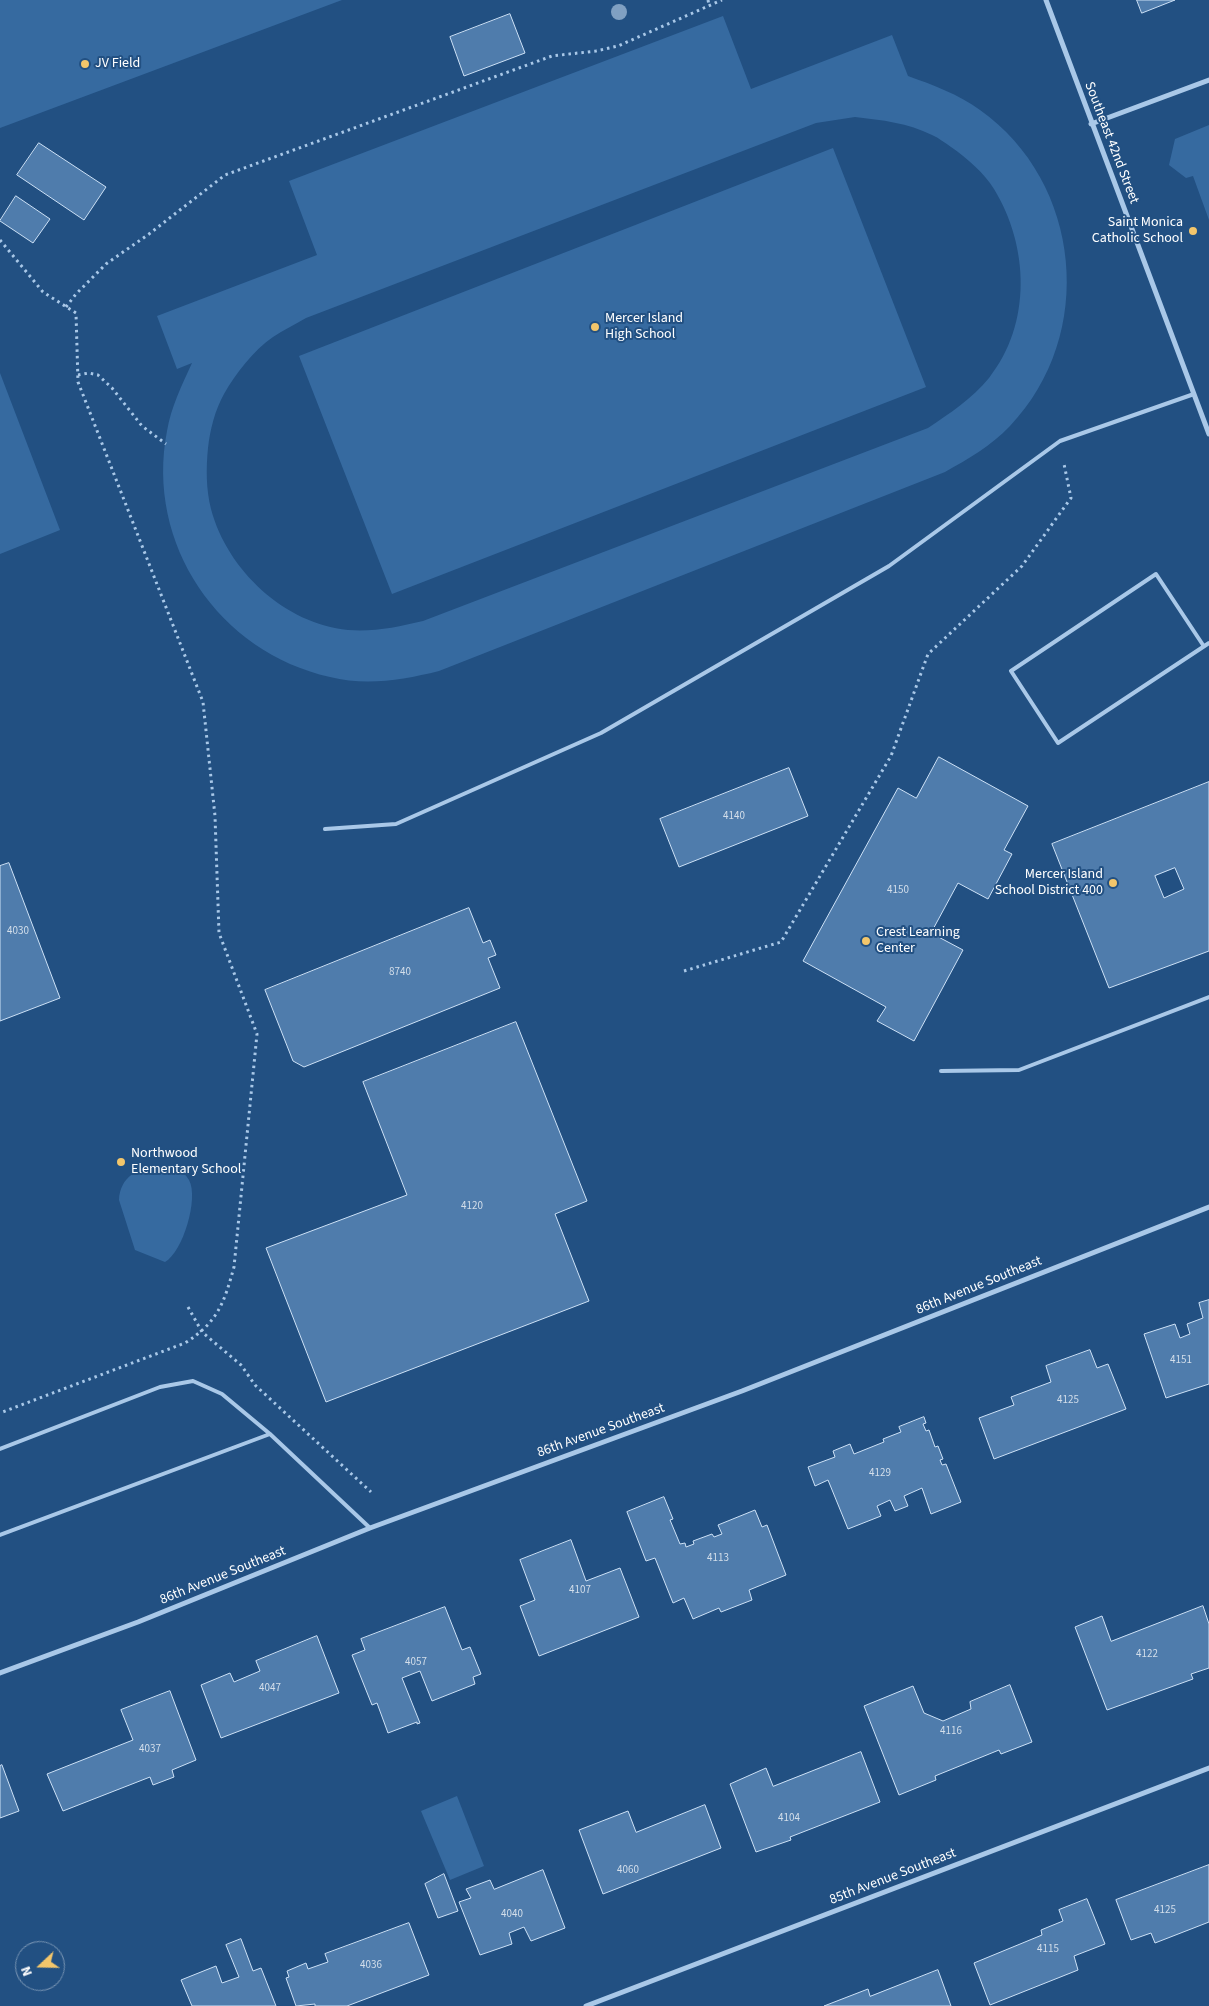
<!DOCTYPE html>
<style>
body{margin:0}
#map{position:relative;width:1209px;height:2006px;overflow:hidden;background:#225082;font-family:"Source Sans 3",sans-serif}
canvas{display:block}
.north{position:absolute;left:15px;top:1941px;width:50px;height:50px;box-sizing:border-box;background:#225082;border:1px solid #7a96b4;border-radius:50%;rotate:249deg;font-size:14px;font-weight:700;line-height:20px;text-align:center;color:#fff}
.north::after{content:'';display:block;margin:auto;width:18px;height:22px;background:#f3c66b;clip-path:polygon(50% 0,100% 100%,50% 72%,0 100%)}
</style>
<div id="map">
<canvas width="1209" height="2006"></canvas>
<div class="north">N</div>
</div>
<script>
const ctx = document.querySelector('canvas').getContext('2d');
ctx.lineJoin = 'round';
function fill(path, color) {
  ctx.fillStyle = color;
  ctx.fill(path, 'evenodd');
}
function strokePath(path, color, width, dash) {
  ctx.strokeStyle = color;
  ctx.lineWidth = width;
  ctx.lineCap = dash ? 'butt' : 'round';
  ctx.setLineDash(dash || []);
  ctx.stroke(path);
}
function drawText(font, color, halo, rows, align = 'center') {
  ctx.font = font + ' "Source Sans 3",sans-serif';
  ctx.lineWidth = 4;
  ctx.setLineDash([]);
  ctx.textBaseline = 'middle';
  ctx.strokeStyle = halo;
  ctx.fillStyle = color;
  for (const [text, x, y, turn = 0] of rows) {
    ctx.save();
    ctx.translate(x, y);
    ctx.rotate((+turn || 0) * Math.PI / 180);
    ctx.textAlign = isNaN(turn) ? turn : align;
    if (halo) ctx.strokeText(text, 0, 0);
    ctx.fillText(text, 0, 0);
    ctx.restore();
  }
}
fill(new Path2D(`
 M0 0H342L0 128Z
 M723 16 751 89 892 35 908 76C933 85 958 94 980 110 1082 182 1097 335 1010 426 991 446 968 459 945 472L439 671C403 680 366 686 330 677 219 652 145 544 167 431 171 407 182 385 192 363L177 369 157 316 317 255 289 181ZM855 117C882 120 908 123 932 135 939 138 945 143 951 147 967 158 984 173 994 189 1029 246 1032 324 989 378 972 399 950 413 928 428L423 621C398 627 374 632 348 630 285 624 227 570 211 509 206 489 206 468 208 448 210 430 215 410 224 394 236 373 253 351 273 337 283 330 296 324 306 318L816 123Z
 M1209 125V220L1193 176 1186 178 1169 165 1175 139Z
 M833 148 926 387 392 594 299 356Z
 M0 373 60 530 0 554Z
 M159 1166C171 1167 183 1169 189 1180 199 1198 183 1252 165 1262L135 1250 119 1200C120 1177 138 1167 159 1166Z
 M457 1796 484 1866 450 1880 421 1811Z`), '#366aa0');
const building = new Path2D(`
 M1137 0H1175L1142 13Z
 M510 14 525 53 464 76 450 37Z
 M39 143 106 187 84 220 17 175Z
 M16 196 50 219 33 243 0 221Z
 M939 757 1028 806 1004 850 1012 854 988 899 958 883 931 933 963 950 914 1041 877 1021 886 1007 803 961 898 788 916 798Z
 M789 768 808 816 679 867 660 819Z
 M1209 782V951L1109 988 1052 844ZM1175 868 1184 889 1164 898 1155 876Z
 M9 863 60 998 0 1021V866Z
 M469 908 483 943 490 940 496 955 488 958 500 988 304 1067 293 1061 265 990Z
 M516 1022 587 1201 555 1214 589 1301 326 1402 266 1248 407 1195 363 1082Z
 M1209 1300V1384L1166 1398 1144 1334 1175 1324 1180 1338 1190 1334 1187 1324 1203 1318 1199 1303Z
 M1090 1350 1097 1368 1108 1364 1126 1409 994 1459 979 1418 1014 1405 1011 1397 1051 1382 1046 1366Z
 M924 1417 926 1423 923 1424 926 1431 929 1430 935 1447 938 1446 943 1459 940 1460 942 1465 946 1464 961 1502 931 1514 922 1488 904 1496 908 1506 895 1511 890 1500 877 1506 881 1516 848 1529 828 1480 815 1486 808 1467 835 1457 833 1451 850 1444 854 1454 884 1442 883 1439 901 1432 899 1427Z
 M664 1497 673 1519 670 1520 680 1544 685 1543 686 1547 694 1544 693 1541 712 1534 714 1537 722 1534 718 1525 755 1510 762 1527 767 1525 786 1575 749 1590 752 1600 721 1612 719 1608 693 1619 684 1598 673 1603 655 1558 646 1561 627 1512Z
 M571 1540 586 1581 620 1568 639 1617 539 1656 520 1606 535 1600 520 1560Z
 M1203 1606 1209 1624V1668L1191 1674 1193 1679 1107 1710 1075 1627 1102 1616 1111 1641Z
 M445 1607 462 1650 470 1647 481 1674 473 1677 475 1684 432 1701 420 1671 402 1678 420 1723 417 1724V1722L388 1733 377 1703 372 1705 352 1655 365 1650 361 1639Z
 M317 1636 339 1693 221 1738 201 1685 230 1673 234 1682 260 1671 256 1661Z
 M1010 1685 1032 1742 1001 1754 999 1750 935 1776 936 1780 899 1795 864 1706 913 1686 924 1713 943 1721 971 1709 970 1702Z
 M170 1691 196 1760 172 1770 174 1777 153 1785 150 1777 63 1811 47 1774 133 1740 121 1710Z
 M861 1752 880 1802 790 1837 791 1840 756 1852 730 1784 766 1768 773 1786Z
 M2 1765 19 1811 0 1818V1766Z
 M705 1805 721 1848 603 1894 579 1830 628 1811 636 1832Z
 M1209 1865V1922L1155 1943 1151 1933 1131 1940 1116 1900Z
 M543 1870 565 1928 531 1941 524 1927 509 1933 512 1944 480 1955 459 1902 471 1898 466 1889 490 1880 494 1889Z
 M444 1874 458 1911 438 1918 425 1884Z
 M1087 1899 1105 1944 1074 1956 1078 1970 990 2005 974 1963 1042 1935 1041 1930 1063 1921 1059 1910Z
 M409 1923 429 1975 347 2006H315V2004L296 2006 286 1978 289 1977 287 1971 306 1963 308 1969 328 1962 325 1954Z
 M241 1939 253 1971 261 1968 276 2006H192L181 1980 216 1966 222 1983 239 1977 226 1945Z
 M938 1970 951 2006H824L868 1989 870 1996Z`);
fill(building, '#4f7cac');
strokePath(building, '#cde1f6', 1);
strokePath(new Path2D(`
 M708 0 709 5
 M0 240 43 292 76 313 78 382 203 702 215 816 219 933 257 1034 234 1267C224 1303 218 1322 185 1343L0 1413
 M66 307 76 294 106 264 149 234 225 175 552 56 596 51 618 46 722 0
 M78 375 89 373 98 375 112 388 142 426 166 444
 M684 971 781 942 891 756 928 654 1022 566 1071 498 1064 464
 M188 1307 202 1332 241 1365 255 1385 371 1492`), '#a9c8e8', 3, [2.5, 4]);
strokePath(new Path2D(`
 M1203 645 1156 574 1011 671 1058 743 1209 643
 M325 829 396 824 601 733 889 566 1060 441 1194 394
 M941 1071 1019 1070 1209 997
 M0 1449 160 1387 193 1381 222 1394 270 1434 370 1528
 M0 1535 270 1434`), '#a9c8e8', 4);
strokePath(new Path2D(`
 M1046 0 1209 434
 M1091 124 1209 80
 M0 1673 138 1622 370 1528 742 1391 1209 1207
 M586 2006 1209 1768`), '#a9c8e8', 5);
ctx.fillStyle = '#80a0c2';
for (const [x, y] of [
 [619,12]
]) {
  ctx.beginPath();
  ctx.arc(x, y, 8, 0, 2 * Math.PI);
  ctx.fill();
}
for (const [x, y, r, color] of [
 [85,64,5,"#f3c66b"],
 [1193,231,5,"#f3c66b"],
 [595,327,5,"#f3c66b"],
 [1113,883,5,"#f3c66b"],
 [866,941,5,"#f3c66b"],
 [121,1162,5,"#f3c66b"]
]) {
  const dot = new Path2D();
  dot.arc(x, y, r, 0, 2 * Math.PI);
  ctx.fillStyle = color;
  ctx.fill(dot);
  strokePath(dot, '#225082', 2);
}
drawText('11px', '#d3deea', null, [
 ["4140",734,817],
 ["4150",898,891],
 ["4030",18,932],
 ["8740",400,973],
 ["4120",472,1207],
 ["4151",1181,1361],
 ["4125",1068,1401],
 ["4129",880,1474],
 ["4113",718,1559],
 ["4107",580,1591],
 ["4122",1147,1655],
 ["4057",416,1663],
 ["4047",270,1689],
 ["4116",951,1732],
 ["4037",150,1750],
 ["4104",789,1819],
 ["4060",628,1871],
 ["4125",1165,1911],
 ["4040",512,1915],
 ["4115",1048,1950],
 ["4036",371,1966]
]);
drawText('14px', '#fff', '#225082', [
 ["JV Field",95,64],
 ["Saint Monica",1183,223,"right"],
 ["Catholic School",1183,239,"right"],
 ["Mercer Island",605,319],
 ["High School",605,335],
 ["Mercer Island",1103,875,"right"],
 ["School District 400",1103,891,"right"],
 ["Crest Learning",876,933],
 ["Center",876,949],
 ["Northwood",131,1154],
 ["Elementary School",131,1170]
], 'left');
drawText('14px', '#fff', '#225082', [
 ["Southeast 42nd Street",1111,143,69],
 ["86th Avenue Southeast",979,1286,-22],
 ["86th Avenue Southeast",601,1431,-20],
 ["86th Avenue Southeast",223,1576,-22],
 ["85th Avenue Southeast",893,1877,-21]
]);
</script>
